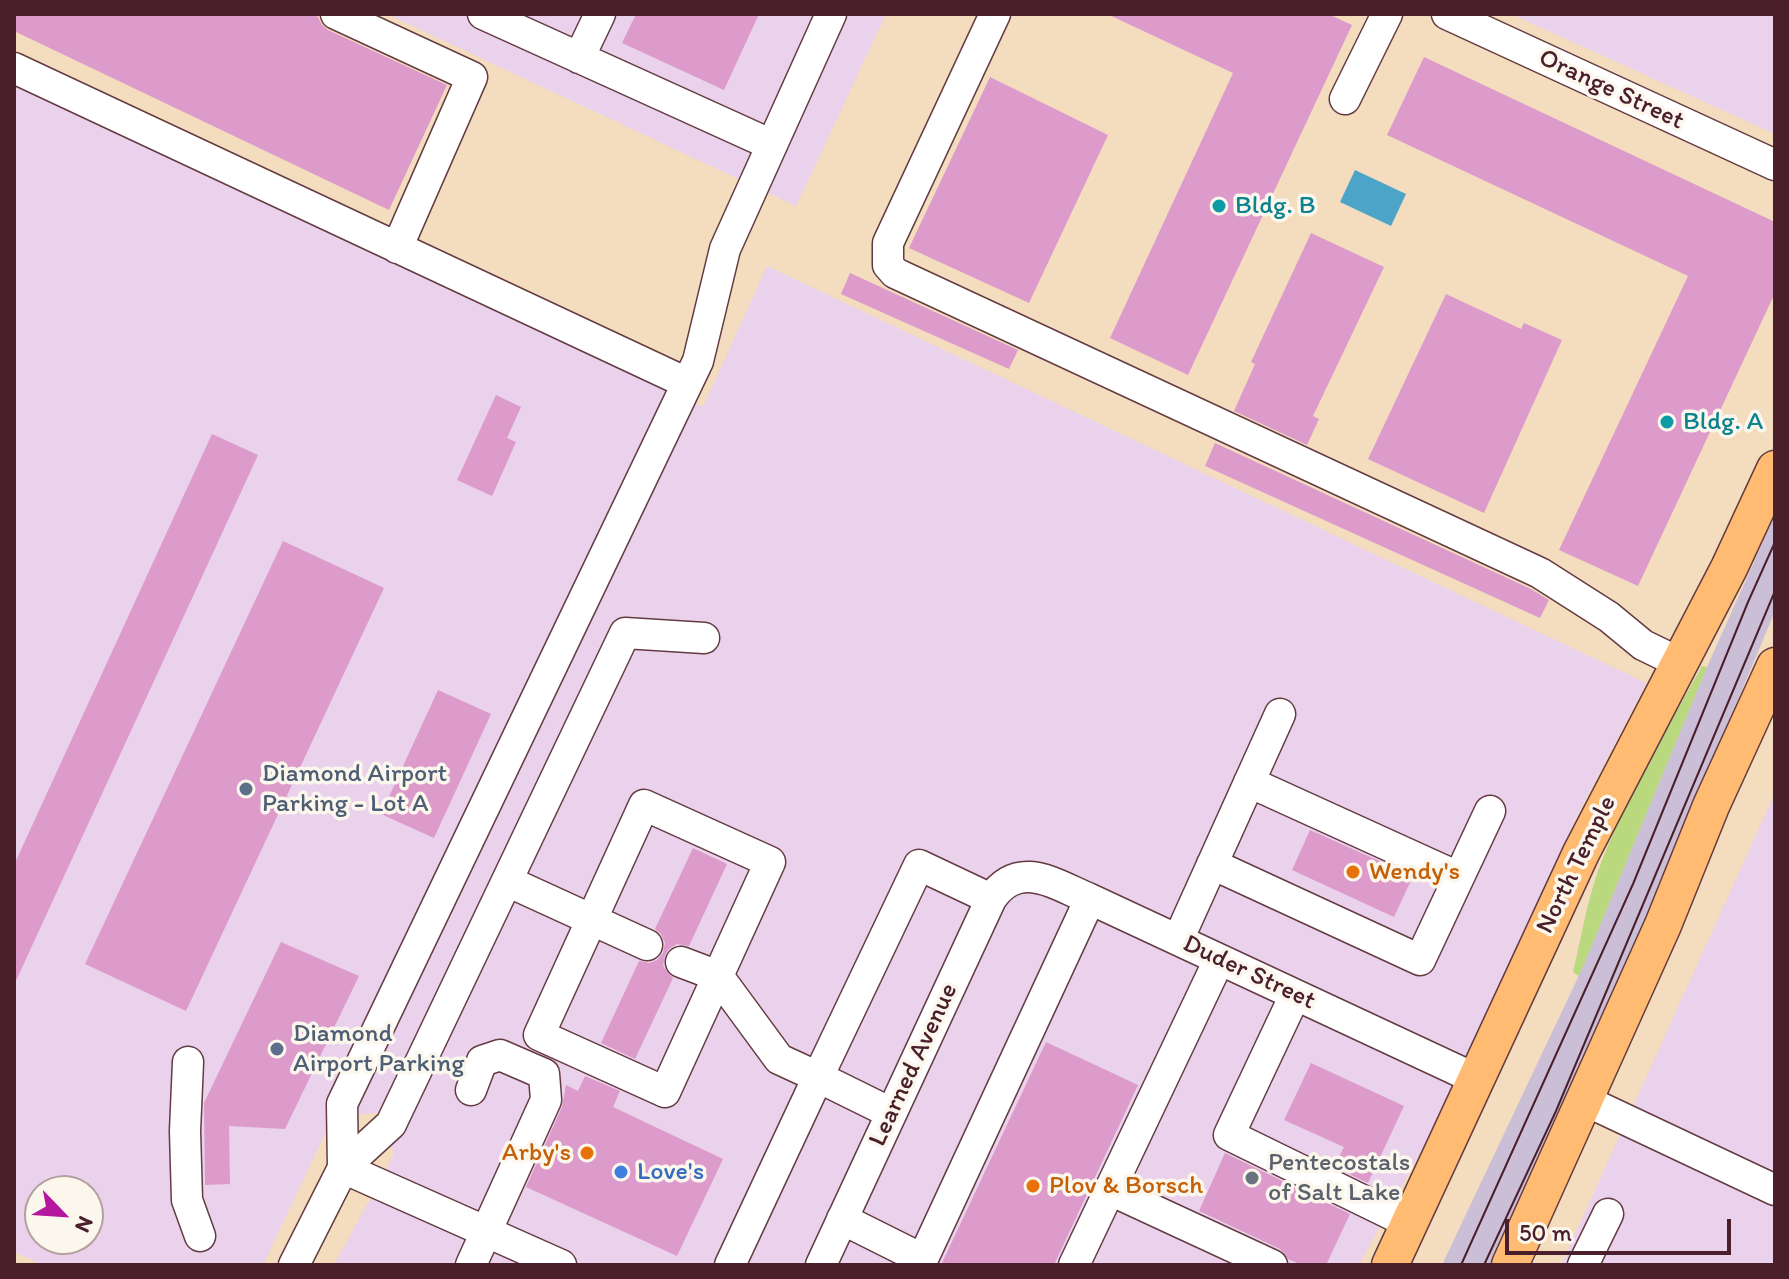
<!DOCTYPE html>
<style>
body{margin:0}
#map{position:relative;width:1789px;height:1279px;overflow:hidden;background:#f4dcbf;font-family:Itim,sans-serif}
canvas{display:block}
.frame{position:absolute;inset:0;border:16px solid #4a1f2b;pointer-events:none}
.north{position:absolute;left:24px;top:1175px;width:80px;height:80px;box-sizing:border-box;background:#fbf7ec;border:2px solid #b4a19f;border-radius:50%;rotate:115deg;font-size:22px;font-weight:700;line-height:32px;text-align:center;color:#4a1f2b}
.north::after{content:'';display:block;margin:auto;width:28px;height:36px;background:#b5179e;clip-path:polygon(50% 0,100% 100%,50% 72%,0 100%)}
.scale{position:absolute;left:1505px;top:1219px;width:226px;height:36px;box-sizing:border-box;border:4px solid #4a1f2b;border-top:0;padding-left:10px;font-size:24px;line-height:28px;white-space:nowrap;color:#4a1f2b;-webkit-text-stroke:6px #fbf7ec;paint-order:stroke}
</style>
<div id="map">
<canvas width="1789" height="1279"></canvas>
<div class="frame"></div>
<div class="north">N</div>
<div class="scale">50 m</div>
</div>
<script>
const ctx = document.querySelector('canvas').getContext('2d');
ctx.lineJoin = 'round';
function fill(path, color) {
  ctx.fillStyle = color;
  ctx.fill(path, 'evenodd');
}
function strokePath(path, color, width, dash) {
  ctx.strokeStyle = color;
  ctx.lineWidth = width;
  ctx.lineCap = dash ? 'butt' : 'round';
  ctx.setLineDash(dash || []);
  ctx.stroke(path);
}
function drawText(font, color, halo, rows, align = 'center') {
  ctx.font = font + ' Itim,sans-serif';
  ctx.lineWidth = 7;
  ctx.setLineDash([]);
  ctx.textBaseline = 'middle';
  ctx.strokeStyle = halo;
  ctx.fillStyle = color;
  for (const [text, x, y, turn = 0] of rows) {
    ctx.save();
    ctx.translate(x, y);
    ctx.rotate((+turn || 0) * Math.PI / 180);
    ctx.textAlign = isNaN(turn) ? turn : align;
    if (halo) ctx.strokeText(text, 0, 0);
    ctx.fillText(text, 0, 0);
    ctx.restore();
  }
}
fill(new Path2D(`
 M387 14H886L796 206Z
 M1511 14H1775V134Z
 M14 82 703 407 767 266 1646 683 1578 814 1426 1142 1359 1265H334L394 1155 382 1113 334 1115 263 1265H43L14 1252ZM40 1191H88V1239H40Z
 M1775 793V1265H1561Z`), '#ead1ec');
fill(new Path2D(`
 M1775 515V611L1597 1037 1492 1265H1442L1581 971 1707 667Z`), '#cabfd6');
fill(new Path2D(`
 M1702 666 1707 667 1579 976 1573 972C1582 935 1588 894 1603 858 1629 792 1667 729 1702 666Z`), '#bad87e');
fill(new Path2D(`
 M1355 170 1406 194 1391 226 1340 202Z`), '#4ca5c9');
fill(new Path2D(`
 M14 14H313L318 17 322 25 328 30 447 85 389 210 14 31Z
 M636 14H759L724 90 622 43Z
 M1107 14H1328L1352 25 1188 375 1110 338 1233 73Z
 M1424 57 1775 222V293L1638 586 1559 550 1688 276 1387 135Z
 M990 77 1108 135 1029 303 909 248Z
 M1311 233 1384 267 1313 416 1319 419 1307 445 1234 411 1255 364 1251 362Z
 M850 273 1018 350 1009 369 841 294Z
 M1446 294 1521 329 1524 323 1562 340 1484 513 1368 459Z
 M496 395 521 407 507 438 516 442 492 496 457 480Z
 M212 434 258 455 14 985V865Z
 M1215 443 1531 589 1549 600 1540 618 1205 466Z
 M283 541 384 588 186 1011 85 964Z
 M438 690 491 714 434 838 381 814Z
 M1310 830 1413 876 1394 917 1292 870Z
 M693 848 727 864 689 946 677 944 669 949 665 955 663 966 673 978 635 1059 601 1043 639 961 649 963 657 960 663 953 665 943 661 934 655 929Z
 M281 942 359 976 285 1129 229 1126 230 1184 205 1185 204 1103Z
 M1046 1042 1138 1085 1054 1265H941Z
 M1311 1063 1404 1106 1368 1183 1334 1167 1344 1147 1284 1120Z
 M585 1076 620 1091 613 1107 723 1159 677 1256 526 1187 562 1107 566 1085 578 1091Z
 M1225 1153 1350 1214 1326 1265H1302L1288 1259 1280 1249 1199 1211Z`), '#dc9bca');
const minor = new Path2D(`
 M336 14 472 77 397 248
 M483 14 772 145
 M995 14 888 243V265L895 273 1540 573 1609 617 1643 645 1680 663
 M1447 14 1775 165
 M579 58 600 14
 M14 68 687 383
 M1345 99 1387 14
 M1249 782 1458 877
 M644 805 770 862 665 1092 539 1035Z
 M1212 864 1420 960 1490 811
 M507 881 647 945
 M1178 940 1280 714
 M681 962 718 976 779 1059 818 1077 919 865 991 899
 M1295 995 1229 1135 1409 1223
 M188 1062 185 1131 187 1200 200 1236
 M1584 1100 1775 1190
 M343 1168 342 1104 698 361 725 249 831 14
 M343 1168 561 1265
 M1110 1190 1272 1265
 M842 1219 922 1259
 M294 1265 343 1168 391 1124 625 633 704 638
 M471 1265 546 1100 544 1074 500 1055 482 1061 471 1090
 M730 1265 818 1077 891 1113
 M821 1265 991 899C1019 858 1054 884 1090 899L1476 1079
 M920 1265 1090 899
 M1074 1265 1219 960
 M1583 1265 1608 1214`);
const major = new Path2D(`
 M1390 1265 1581 853 1729 568 1775 469
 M1510 1265 1663 925 1711 806 1775 666`);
strokePath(minor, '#643b41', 33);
strokePath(major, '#643b41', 39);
strokePath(minor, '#fff', 30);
strokePath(major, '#febb71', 36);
strokePath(new Path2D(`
 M1461 1265 1633 884 1748 602 1775 542
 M1484 1265 1556 1111 1775 591`), '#4a1f2b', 2);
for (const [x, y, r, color] of [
 [1219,206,8,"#0f9aa8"],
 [1667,422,8,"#0f9aa8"],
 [246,789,8,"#5c6f8a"],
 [1353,872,8,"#e8710a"],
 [277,1049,8,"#5c6f8a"],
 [587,1153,8,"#e8710a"],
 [621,1172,8,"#3f7fe0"],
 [1252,1178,8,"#6b7280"],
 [1033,1186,8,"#e8710a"]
]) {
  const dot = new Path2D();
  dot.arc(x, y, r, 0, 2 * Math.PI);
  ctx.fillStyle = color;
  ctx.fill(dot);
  strokePath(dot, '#fbf7ec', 3);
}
drawText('26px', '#4a1f2b', '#fbf7ec', [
 ["Orange Street",1611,90,25],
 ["North Temple",1577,865,-64],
 ["Duder Street",1249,973,25],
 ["Learned Avenue",914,1065,-65]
]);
drawText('26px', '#0d838f', '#fbf7ec', [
 ["Bldg. B",1235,206],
 ["Bldg. A",1683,422]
], 'left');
drawText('26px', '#4e5e75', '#fbf7ec', [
 ["Diamond Airport",262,774],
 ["Parking - Lot A",262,804],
 ["Diamond",293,1034],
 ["Airport Parking",293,1064]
], 'left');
drawText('26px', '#c56008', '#fbf7ec', [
 ["Wendy's",1369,872],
 ["Arby's",571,1153,"right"],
 ["Plov & Borsch",1049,1186]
], 'left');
drawText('26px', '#5b616d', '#fbf7ec', [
 ["Pentecostals",1268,1163],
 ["of Salt Lake",1268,1193]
], 'left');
drawText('26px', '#366cbe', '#fbf7ec', [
 ["Love's",637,1172]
], 'left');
</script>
